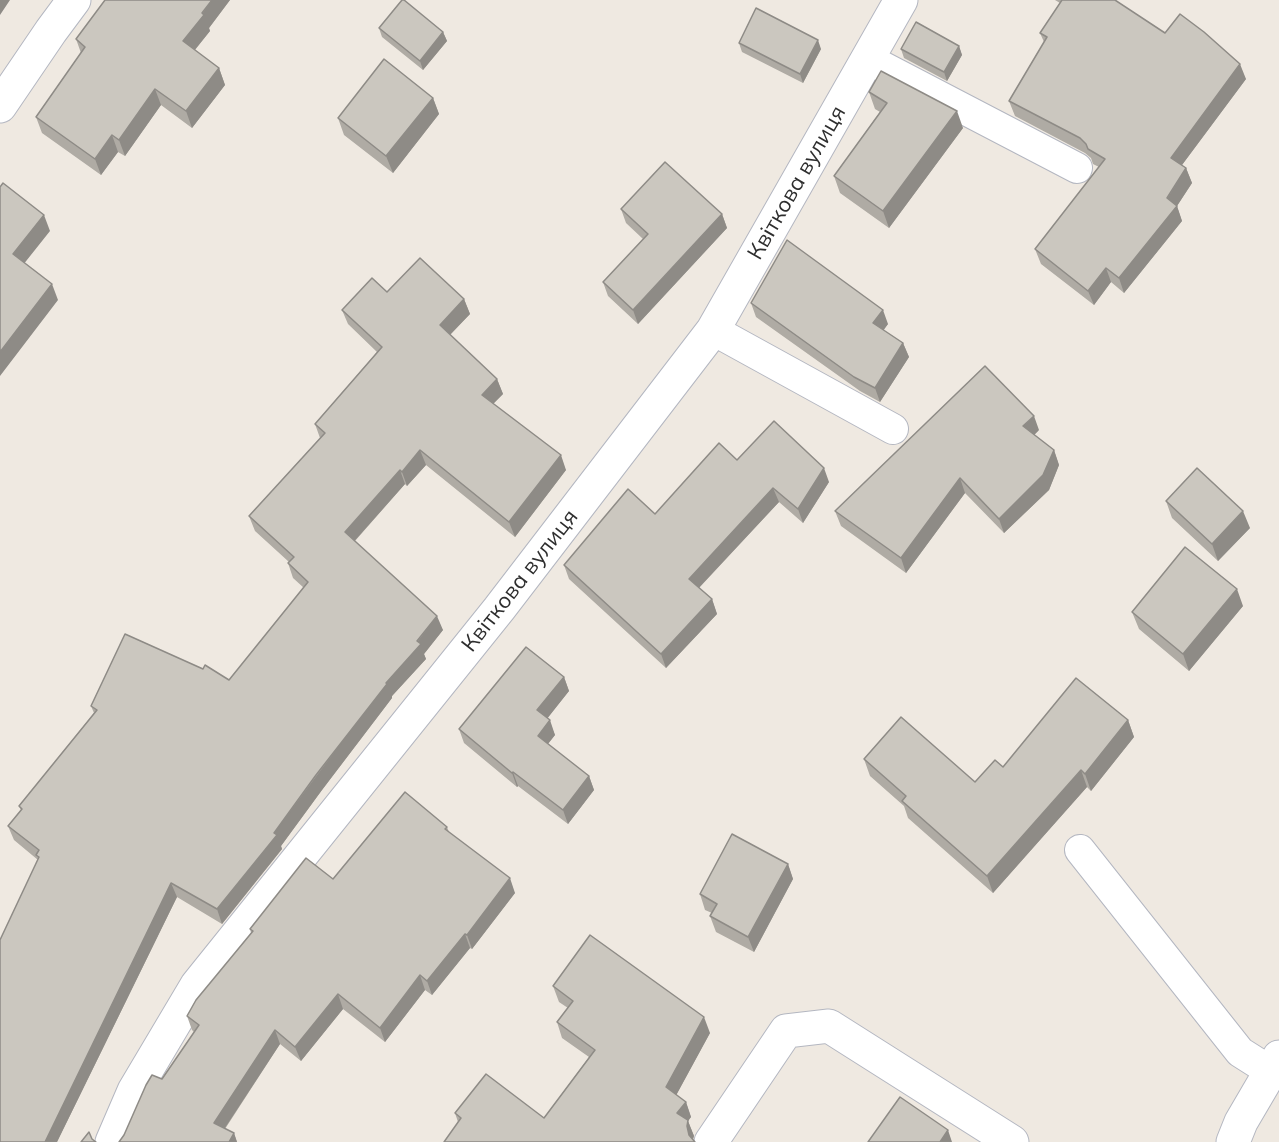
<!DOCTYPE html>
<meta charset="utf-8">
<style>
body{margin:0}
canvas{display:block;background:#efe9e1}
</style>
<canvas width="1279" height="1142"></canvas>
<script>
const ctx = document.querySelector('canvas').getContext('2d');
ctx.lineJoin = 'round';
function strokePath(path, color, width, dash) {
  ctx.strokeStyle = color;
  ctx.lineWidth = width;
  ctx.lineCap = dash ? 'butt' : 'round';
  ctx.setLineDash(dash || []);
  ctx.stroke(path);
}
function fill(path, color) {
  ctx.fillStyle = color;
  ctx.fill(path, 'evenodd');
}
function drawText(font, color, halo, rows, align = 'center') {
  ctx.font = font + ' Mulish,sans-serif';
  ctx.lineWidth = 6;
  ctx.setLineDash([]);
  ctx.textBaseline = 'middle';
  ctx.strokeStyle = halo;
  ctx.fillStyle = color;
  for (const [text, x, y, turn = 0] of rows) {
    ctx.save();
    ctx.translate(x, y);
    ctx.rotate((+turn || 0) * Math.PI / 180);
    ctx.textAlign = isNaN(turn) ? turn : align;
    if (halo) ctx.strokeText(text, 0, 0);
    ctx.fillText(text, 0, 0);
    ctx.restore();
  }
}
const lane = new Path2D(`
 M868 59 1077 168
 M713 330 893 429
 M1080 850 1240 1052 1270 1071`);
const street = new Path2D(`
 M0 106 51 31 74 0
 M112 1142 134 1091 197 985 499 609 713 330 901 0
 M711 1142 786 1031 829 1026 1012 1142`);
const secondary = new Path2D(`
 M1233 1142 1241 1122 1279 1057`);
strokePath(lane, '#b4b7c1', 32);
strokePath(street, '#b4b7c1', 35);
strokePath(secondary, '#b4b7c1', 35);
strokePath(lane, '#fff', 30);
strokePath(street, '#fff', 33);
strokePath(secondary, '#fff', 33);
fill(new Path2D(`
 M105 0H230L209 28 210 31 195 50 219 68 225 85 192 128 161 105 125 156 118 152 101 175 42 133 36 117 81 53 76 39Z
 M1055 0H1115L1165 33 1246 79 1182 165 1186 168 1192 183 1177 206 1182 221 1124 293 1111 282 1094 305 1041 264 1035 249 1099 167 1093 164 1091 158 1085 153 1015 116 1009 101 1044 42 1040 33 1060 3Z
 M379 28 443 32 447 41 423 70 382 37Z
 M739 43 821 49 803 83 742 52Z
 M959 46 962 55 947 81 904 58 901 49Z
 M869 92 963 128 889 228 840 193 834 176 880 112 875 109Z
 M433 98 439 114 393 173 344 135 338 118Z
 M621 209 722 214 727 228 638 324 608 296 603 282 643 239 626 223Z
 M387 292 464 299 470 314 450 335 497 379 503 394 493 404 566 470 515 537 426 465 407 486 405 484 355 541 443 630 424 654 426 659 392 696V698L322 790 281 846 282 849 222 924 177 897 57 1142H0L38 860 14 840 8 826 21 810 19 806 94 713 91 706 203 669 229 680 304 588 293 578 288 563 289 562 255 531 249 516 320 438 315 424 377 352 348 324 342 310Z
 M751 303 888 324 883 330 903 343 909 357 880 402 860 391 756 317Z
 M1039 430 1034 435 1054 450 1059 465 1049 490 1004 533 965 493 906 573 841 526 835 511Z
 M737 460 829 482 803 523 779 502 699 588 712 599 717 614 666 668 569 579 564 565 655 514Z
 M1166 501 1250 528 1218 561 1172 518Z
 M1243 606 1189 671 1139 629 1132 612Z
 M564 677 569 691 547 718 555 735 548 744 589 776 594 790 568 824 518 786 517 787 464 743 459 729Z
 M1128 720 1134 737 1091 791 1087 787 993 893 908 818 904 806 870 776 864 759 975 782 1003 767Z
 M447 827 449 832 515 893 472 949 470 948 432 995 425 990 385 1042 343 1009 301 1061 280 1044 225 1129 234 1133 237 1142H119L194 1032 192 1030 187 1016 251 933 250 929 333 879Z
 M788 864 793 879 754 952 716 932 710 916 712 913 705 910 700 894Z
 M553 986 710 1033 676 1095 686 1102 691 1117 688 1121 694 1136 693 1140 458 1122 455 1113 544 1118 589 1057 562 1038 557 1022 568 1008 559 1002Z`), '#afaba4');
fill(new Path2D(`
 M0 0H10L0 15Z
 M212 0H230L209 28 210 31 189 57 183 41Z
 M443 32 447 41 423 70 420 61Z
 M818 40 821 49 803 83 800 74Z
 M959 46 962 55 947 81 944 72Z
 M1240 64 1246 79 1176 173 1171 158Z
 M219 68 225 85 192 128 186 111Z
 M155 89 161 105 125 156 119 140Z
 M433 98 439 114 393 173 386 156Z
 M957 111 963 128 889 228 883 211Z
 M112 135 118 152 101 175 95 159Z
 M1186 168 1192 183 1177 206 1182 221 1124 293 1119 278Z
 M722 214 727 228 638 324 633 310Z
 M44 215 50 231 19 270 13 254Z
 M1106 268 1111 282 1094 305 1088 291Z
 M52 284 58 300 0 376V352Z
 M464 299 470 314 445 340 440 325Z
 M883 310 888 324 878 338 873 323Z
 M903 343 909 357 880 402 875 388Z
 M497 379 503 394 487 410 482 395Z
 M1034 416 1039 430 1028 441 1023 426Z
 M420 450 426 465 407 486 402 472Z
 M1054 450 1059 465 1049 490 1004 533 999 519Z
 M561 455 566 470 515 537 509 522Z
 M824 468 829 482 803 523 798 509Z
 M400 470 405 484 350 546 345 532Z
 M960 478 965 493 906 573 901 558Z
 M773 488 779 502 694 593 689 579Z
 M1243 511 1250 528 1218 561 1212 544Z
 M1237 589 1243 606 1189 671 1183 654Z
 M712 599 717 614 666 668 661 654Z
 M437 616 443 630 424 654 426 659 392 696V698L322 790 281 846 282 849 222 924 217 909 386 683Z
 M564 677 569 691 543 724 537 710Z
 M550 720 555 735 543 750 538 736Z
 M1128 720 1134 737 1091 791 1085 774Z
 M1081 770 1087 787 993 893 987 876Z
 M513 772 518 786 517 787 512 773Z
 M589 776 594 790 568 824 563 810Z
 M788 864 793 879 754 952 748 937Z
 M510 878 515 893 472 949 467 935Z
 M171 883 177 897 57 1142H45Z
 M465 934 470 948 432 995 427 981Z
 M420 975 425 990 385 1042 380 1028Z
 M338 994 343 1009 301 1061 295 1047Z
 M704 1017 710 1033 672 1103 666 1087Z
 M275 1030 280 1044 219 1137 214 1123Z
 M686 1102 691 1117 688 1121 694 1136 692 1141 677 1113Z
 M948 1130 952 1142H940Z
 M234 1133 237 1142H229Z`), '#8e8b86');
const building = new Path2D(`
 M105 0H212L202 13 204 15 183 41 219 68 186 111 155 89 119 140 112 135 95 159 36 117 85 47 76 39Z
 M402 0H404L443 32 420 61 379 28Z
 M1062 0H1115L1165 33 1180 14 1204 32 1240 64 1171 158 1186 168 1167 198 1177 206 1119 278 1106 268 1088 291 1035 249 1105 159 1088 149 1086 144 1080 138 1009 101 1047 37 1040 33Z
 M756 8 818 40 800 74 739 43Z
 M916 22 959 46 944 72 901 49Z
 M384 59 433 98 386 156 338 118Z
 M881 71 957 111 883 211 834 176 887 103 869 92Z
 M665 162 722 214 633 310 603 282 648 234 621 209Z
 M3 183 44 215 13 254 52 284 0 352V187Z
 M787 240 883 310 873 323 903 343 875 388 854 377 751 303Z
 M420 258 464 299 440 325 497 379 482 395 561 455 509 522 420 450 402 472 400 470 345 532 437 616 417 641 421 644 386 683 387 684 316 775 274 833 277 835 217 909 171 883 45 1142H0V940L39 857 36 855 39 850 8 826 22 809 19 806 97 710 91 706 125 634 203 669 205 665 229 680 308 582 288 563 294 557 249 516 325 433 315 424 382 347 342 310 372 278 387 292Z
 M985 366 1034 416 1023 426 1054 450 1043 475 999 519 960 478 901 558 835 511Z
 M774 421 824 468 798 509 773 488 689 579 712 599 661 654 564 565 628 489 655 514 719 443 737 460Z
 M1197 468 1243 511 1212 544 1166 501Z
 M1185 547 1237 589 1183 654 1132 612Z
 M526 647 564 677 537 710 550 720 538 736 589 776 563 810 513 772 512 773 459 729Z
 M1076 678 1128 720 1085 774 1081 770 987 876 902 801 906 796 864 759 901 717 975 782 995 760 1003 767Z
 M405 792 447 827 445 829 510 878 467 935 465 934 427 981 420 975 380 1028 338 994 295 1047 275 1030 214 1123 234 1133 229 1142H119L124 1135 146 1085 152 1075 162 1079 199 1025 187 1016 196 1000 253 931 250 929 306 858 333 879Z
 M732 834 788 864 748 937 710 916 717 904 700 894Z
 M590 935 704 1017 666 1087 686 1102 677 1113 688 1120 687 1126 689 1135 695 1142H444L461 1118 455 1113 486 1074 544 1118 595 1050 557 1022 573 1001 553 986Z
 M900 1097 948 1130 940 1142H868Z
 M89 1132 92 1139 96 1142H81Z`);
fill(building, '#cbc7bf');
strokePath(building, '#8e8b86', 1.5);
drawText('22px', '#2e2e2e', '#fff', [
 ["Квіткова вулиця",797,183,-60],
 ["Квіткова вулиця",520,581,-52]
]);
</script>
